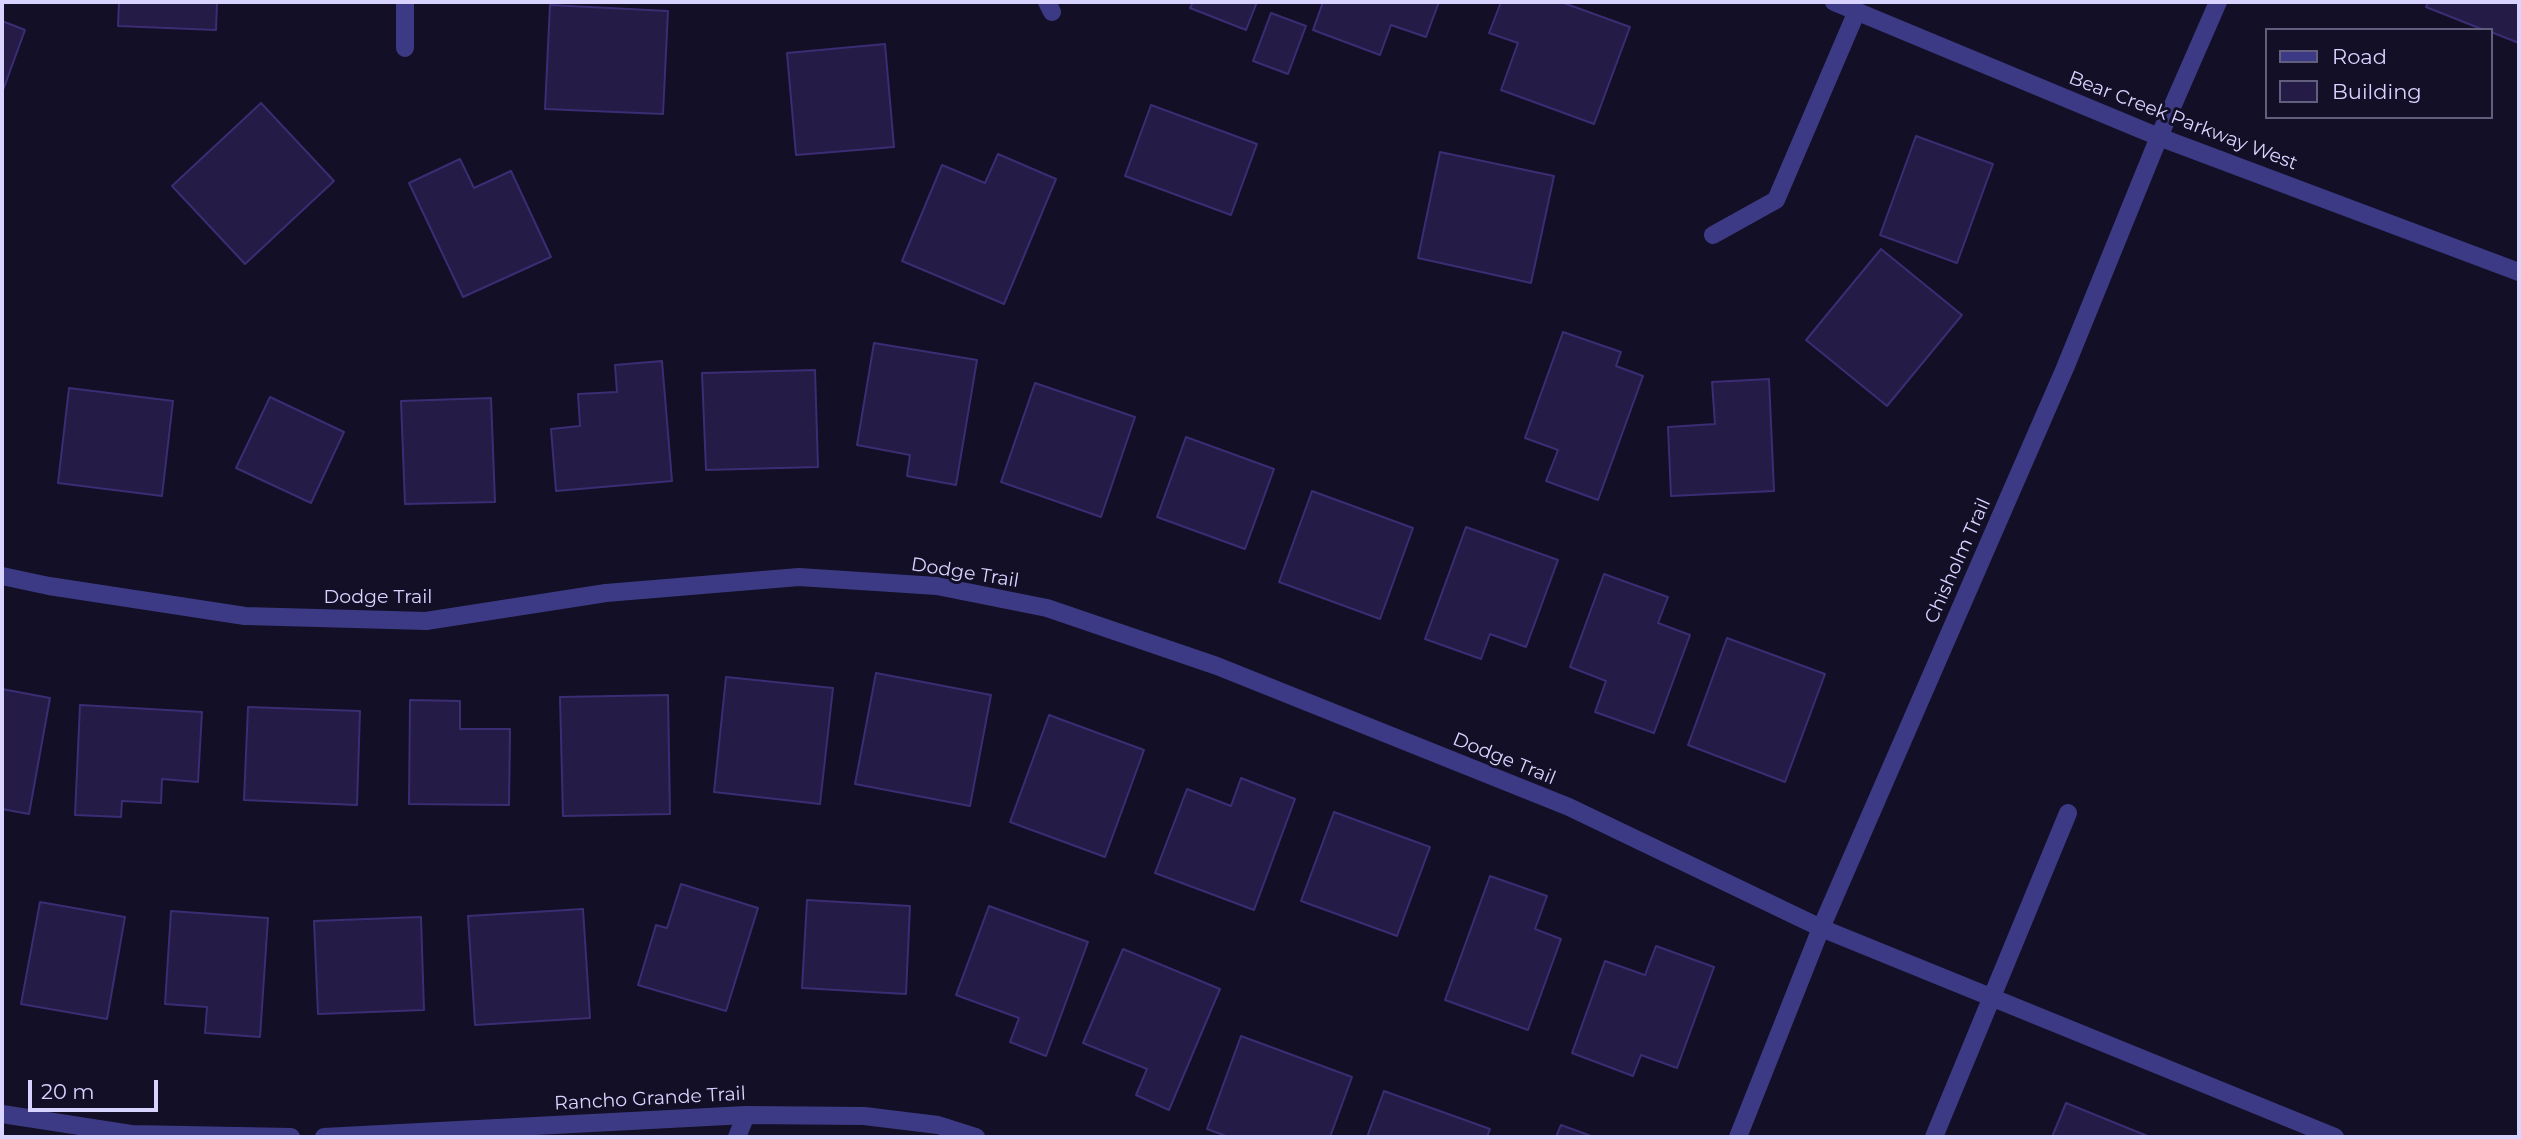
<!DOCTYPE html>
<style>
body{margin:0}
#map{position:relative;width:2521px;height:1139px;overflow:hidden;background:#130f26;font-family:Montserrat,sans-serif}
canvas{display:block}
.frame{position:absolute;inset:0;border:4px solid #d9d4ff;pointer-events:none}
.legend{position:absolute;left:2265px;top:28px;width:228px;height:91px;box-sizing:border-box;background:#130f26;border:2px solid #625e7d;margin:0;padding:9px 12px;list-style:none;font-size:21px;color:#d9d4ff}
.legend li{display:flex;align-items:center;gap:14px;height:35px}
.legend b{width:35px;border:2px solid #625e7d}
.scale{position:absolute;left:28px;top:1080px;width:130px;height:32px;box-sizing:border-box;border:4px solid #d9d4ff;border-top:0;padding-left:9px;font-size:21px;line-height:24px;white-space:nowrap;color:#d9d4ff;-webkit-text-stroke:5px #130f26;paint-order:stroke}
</style>
<div id="map">
<canvas width="2521" height="1139"></canvas>
<div class="frame"></div>
<ul class="legend">
<li><b style="height:9px;background:#3d3a85"></b>Road</li>
<li><b style="height:19px;background:#241b47"></b>Building</li>
</ul>
<div class="scale">20 m</div>
</div>
<script>
const ctx = document.querySelector('canvas').getContext('2d');
ctx.lineJoin = 'round';
function fill(path, color) {
  ctx.fillStyle = color;
  ctx.fill(path, 'evenodd');
}
function strokePath(path, color, width, dash) {
  ctx.strokeStyle = color;
  ctx.lineWidth = width;
  ctx.lineCap = dash ? 'butt' : 'round';
  ctx.setLineDash(dash || []);
  ctx.stroke(path);
}
function drawText(font, color, halo, rows, align = 'center') {
  ctx.font = font + ' Montserrat,sans-serif';
  ctx.lineWidth = 6;
  ctx.setLineDash([]);
  ctx.textBaseline = 'middle';
  ctx.strokeStyle = halo;
  ctx.fillStyle = color;
  for (const [text, x, y, turn = 0] of rows) {
    ctx.save();
    ctx.translate(x, y);
    ctx.rotate((+turn || 0) * Math.PI / 180);
    ctx.textAlign = isNaN(turn) ? turn : align;
    if (halo) ctx.strokeText(text, 0, 0);
    ctx.fillText(text, 0, 0);
    ctx.restore();
  }
}
const building = new Path2D(`
 M119 2H217L216 30 118 26Z
 M1193 2H1257L1246 30 1190 8Z
 M1323 2H1439L1426 37 1391 25 1380 55 1313 30Z
 M1501 2H1561L1630 27 1594 124 1501 90 1518 43 1489 33Z
 M2428 2H2519V43L2491 32V30H2484L2426 7Z
 M550 5 668 11 663 114 545 109Z
 M1271 13 1306 26 1288 74 1253 61Z
 M2 21 25 30 2 93Z
 M885 44 894 147 796 155 787 53Z
 M261 103 334 181 245 264 172 186Z
 M1151 105 1257 144 1231 215 1125 176Z
 M1916 136 1993 164 1957 263 1880 235Z
 M1440 152 1554 176 1531 283 1418 258Z
 M998 154 1056 179 1004 304 902 261 942 165 985 183Z
 M460 159 474 188 511 171 551 257 463 297 409 183Z
 M1881 249 1962 315 1887 406 1806 340Z
 M1563 332 1621 352 1616 366 1643 376 1598 500 1546 481 1558 450 1525 438Z
 M874 343 977 360 956 485 907 476 910 455 857 445Z
 M662 361 672 481 556 491 551 429 580 426 578 394 617 392 615 365Z
 M815 370 818 467 706 470 702 373Z
 M1769 379 1774 491 1671 496 1668 427 1715 424 1712 382Z
 M1035 383 1135 417 1101 517 1001 482Z
 M69 388 173 401 162 496 58 483Z
 M270 397 344 432 311 503 236 468Z
 M491 398 495 502 405 504 401 401Z
 M1186 437 1274 469 1245 549 1157 517Z
 M1312 491 1413 528 1380 619 1279 582Z
 M1466 527 1558 560 1526 647 1490 634 1481 659 1425 639Z
 M1604 574 1668 597 1658 623 1690 635 1654 733 1595 712 1606 681 1570 667Z
 M1727 638 1825 674 1785 782 1688 745Z
 M876 673 991 695 970 806 855 784Z
 M726 677 833 688 820 804 714 792Z
 M2 689 50 698 29 814 2 809Z
 M668 695 670 814 563 816 560 697Z
 M410 700 460 701V729H510L509 805 409 804Z
 M80 705 202 712 198 782 162 779 161 803 122 801 121 817 75 815Z
 M248 707 360 711 357 805 244 800Z
 M1049 715 1144 750 1105 857 1010 822Z
 M1241 778 1295 799 1254 910 1155 873 1187 789 1231 806Z
 M1334 812 1430 847 1397 936 1301 901Z
 M1490 876 1547 896 1535 929 1561 939 1528 1030 1445 1000Z
 M681 884 758 908 726 1011 638 985 656 925 667 928Z
 M807 900 910 906 906 994 802 988Z
 M40 902 125 917 107 1019 21 1004Z
 M989 906 1088 942 1046 1056 1010 1042 1019 1018 956 995Z
 M583 909 590 1018 475 1025 468 916Z
 M171 911 268 918 260 1037 205 1033 207 1007 165 1004Z
 M421 917 424 1010 318 1014 314 921Z
 M1656 946 1714 967 1677 1068 1641 1055 1633 1076 1572 1053 1605 961 1645 975Z
 M1123 949 1220 989 1169 1110 1136 1095 1147 1069 1083 1043Z
 M1241 1036 1352 1077 1330 1137H1229L1207 1129Z
 M1384 1091 1490 1129 1487 1137H1367Z
 M2066 1103 2150 1137H2052Z
 M1561 1125 1594 1137H1556Z`);
fill(building, '#241b47');
strokePath(building, '#3b2d73', 2);
strokePath(new Path2D(`
 M1047 2 1052 12
 M1834 2 2159 137 2519 272
 M405 48V2
 M1713 235 1776 200 1857 11
 M2 576 49 586 245 616 426 621 606 593 799 577 937 586 1047 608 1217 666 1569 807 1821 928 2335 1137
 M2 1114 131 1134 291 1137
 M324 1137 746 1115 864 1116 938 1125 976 1137
 M737 1137 746 1115
 M1738 1137 1821 928 2065 368 2159 137 2218 2
 M1934 1137 2068 813`), '#3d3a85', 18);
drawText('19px', '#d9d4ff', '#130f26', [
 ["Bear Creek Parkway West",2183,121,21],
 ["Chisholm Trail",1958,561,-66],
 ["Dodge Trail",965,573,9],
 ["Dodge Trail",378,597],
 ["Dodge Trail",1504,759,22],
 ["Rancho Grande Trail",650,1099,-3]
]);
</script>
